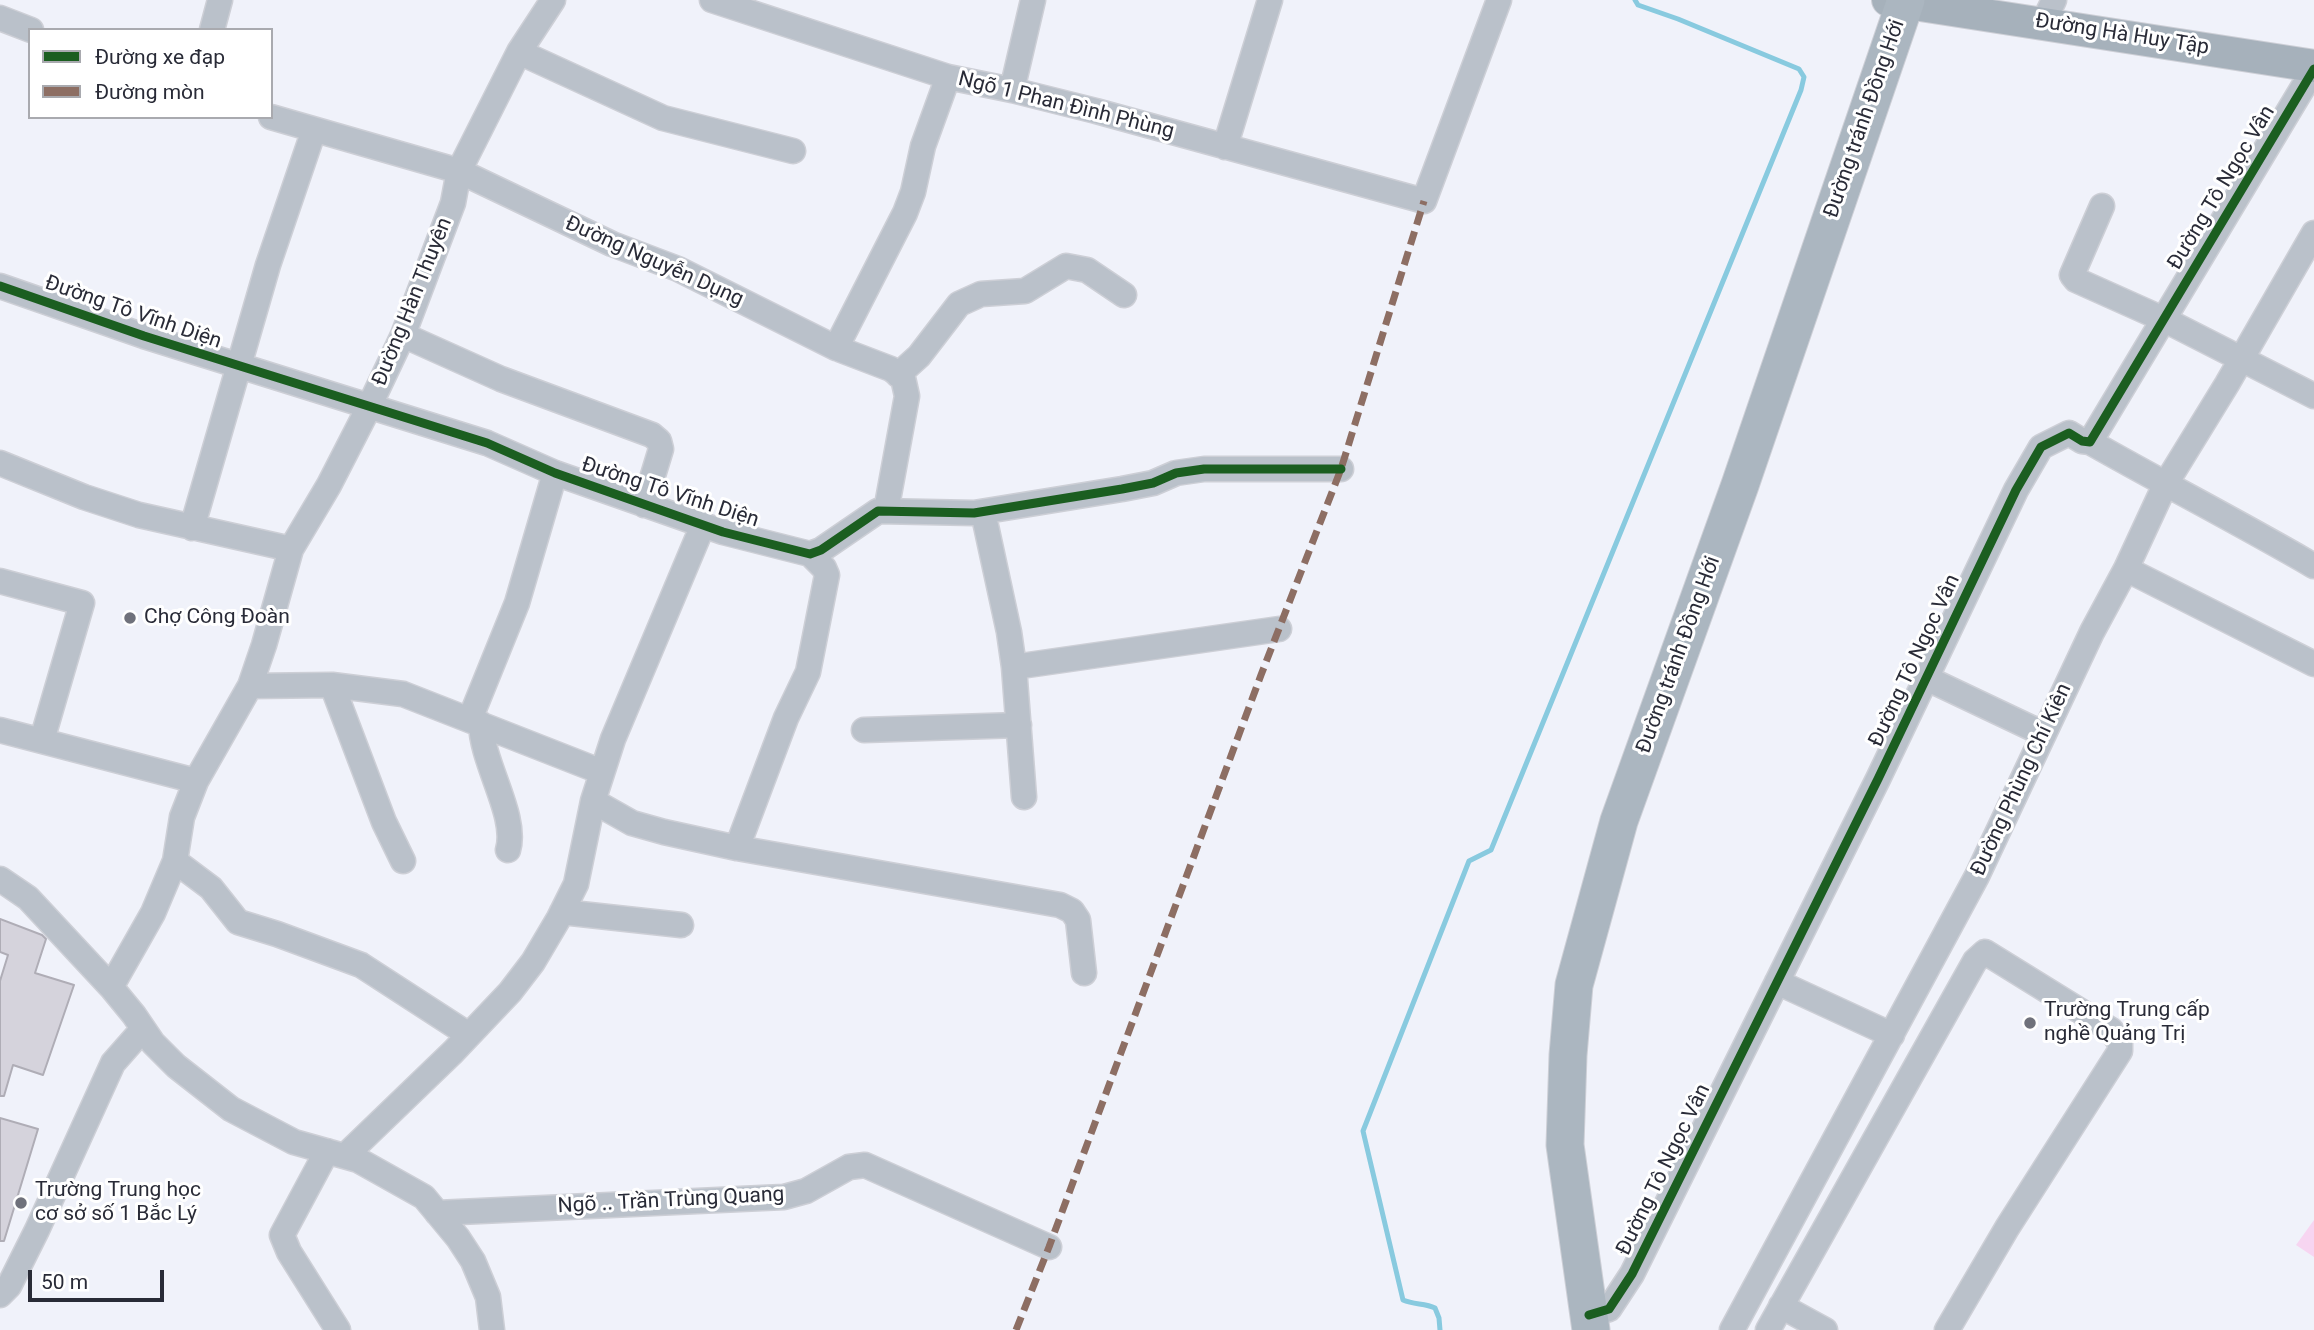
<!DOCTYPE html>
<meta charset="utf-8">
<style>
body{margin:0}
#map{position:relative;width:2314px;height:1330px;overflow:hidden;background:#f0f2fa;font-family:Roboto,sans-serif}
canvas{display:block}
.legend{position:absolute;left:28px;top:28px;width:245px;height:91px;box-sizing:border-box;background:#fff;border:2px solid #a9aaaf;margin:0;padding:9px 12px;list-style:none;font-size:21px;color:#292b37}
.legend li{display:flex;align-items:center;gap:14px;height:35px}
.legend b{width:35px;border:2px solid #a9aaaf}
.scale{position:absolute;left:28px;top:1270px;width:136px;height:32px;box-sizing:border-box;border:4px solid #292b37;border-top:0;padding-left:9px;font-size:21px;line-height:24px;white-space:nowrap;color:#292b37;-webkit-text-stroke:5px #fff;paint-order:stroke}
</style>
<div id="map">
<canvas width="2314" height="1330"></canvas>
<ul class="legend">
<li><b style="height:9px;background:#1b5e20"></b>Đường xe đạp</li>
<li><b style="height:9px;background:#8d6e63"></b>Đường mòn</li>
</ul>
<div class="scale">50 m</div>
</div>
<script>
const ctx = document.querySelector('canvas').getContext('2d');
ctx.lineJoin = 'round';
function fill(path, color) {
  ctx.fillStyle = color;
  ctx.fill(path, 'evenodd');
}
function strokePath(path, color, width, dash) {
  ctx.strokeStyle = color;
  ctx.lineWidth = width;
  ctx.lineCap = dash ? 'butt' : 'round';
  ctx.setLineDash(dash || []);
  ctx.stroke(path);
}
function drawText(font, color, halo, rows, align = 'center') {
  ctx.font = font + ' Roboto,sans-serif';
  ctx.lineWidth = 6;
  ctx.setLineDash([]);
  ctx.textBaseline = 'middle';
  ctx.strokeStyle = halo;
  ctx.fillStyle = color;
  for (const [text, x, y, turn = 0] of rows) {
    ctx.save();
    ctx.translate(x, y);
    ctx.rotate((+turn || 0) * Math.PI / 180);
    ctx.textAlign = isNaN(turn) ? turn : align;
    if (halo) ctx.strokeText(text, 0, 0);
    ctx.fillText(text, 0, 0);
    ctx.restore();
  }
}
fill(new Path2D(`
 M2314 1220V1257L2296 1245Z`), '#f7d5f1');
strokePath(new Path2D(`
 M1440 1330 1439 1318 1435 1308C1425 1303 1414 1305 1403 1300L1363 1131 1469 861 1491 850 1801 90 1804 77 1799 69 1678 19 1638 5 1635 0`), '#88cadf', 5);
const building = new Path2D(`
 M0 919 42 935 46 939 35 973 74 985 43 1075 13 1065 4 1096H0V981L8 955 0 952Z
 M0 1118 38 1129 4 1241H0Z`);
fill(building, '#d5d3dc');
strokePath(building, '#afadb6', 2);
const minor = new Path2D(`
 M712 0 948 77 1012 90 1096 111 1424 201 1499 0
 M0 18 31 30
 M2043 23 2054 0
 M212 30 220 0
 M519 52 663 118 793 151
 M1012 90 1033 0
 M271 117 459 171 612 244 678 269 836 348 891 369 903 378 907 396 886 511
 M1225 147 1270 0
 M2102 206 2072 275 2076 280 2163 319 2314 396
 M0 286 144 336 487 443 555 473 723 532 810 554 821 550 878 511 974 513 1122 489 1153 483 1176 473 1204 469H1341
 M403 335 501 379 652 435 659 441 661 449 644 505
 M836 348 905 213 913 192 923 146 948 77
 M898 375 919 356 959 304 981 294 1025 291 1066 266 1087 270 1124 295
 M2090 442C2164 484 2240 523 2314 566
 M0 463 84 497 139 515 291 549
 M983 512 1009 632 1014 667 1024 797
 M192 528 268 265 314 130
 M2126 569 2314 664
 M0 581 82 603 42 740
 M1014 667 1279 629
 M1926 678 2044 734
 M332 685 384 822 403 861
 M250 686 332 685 403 694 602 772
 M470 719 517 603 555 473
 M481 724C482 764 518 816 508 850
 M0 730 196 781
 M864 730 1019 725
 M593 801 632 823 664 832 737 848 1060 905 1072 911 1078 920 1084 973
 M737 848 786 718 808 672 827 575 824 568 810 554
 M175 861 211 888 238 922 277 934 361 965 469 1035
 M0 879 28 898 111 987 134 1015 153 1043 176 1066 231 1109 294 1142 358 1160 424 1197 458 1238 473 1261 488 1297 492 1330
 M562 912 681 925
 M1777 982 1892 1035
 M111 987 153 913 175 861 182 817 196 781 250 686 264 645 291 549 329 485 369 407 403 335 453 203 459 171 519 52 553 0
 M327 1151 282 1235 289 1252 338 1330
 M345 1156 453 1052 510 992 533 962 559 918 576 884 593 801 613 739 703 525
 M437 1213 784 1197 806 1191 849 1167 865 1165 1049 1247
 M0 1295 9 1286 37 1230 113 1063 143 1029
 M1781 1306 1825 1330
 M1589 1315 1609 1309 1632 1274 1878 779 2016 490 2041 447 2069 433 2082 441 2090 442 2314 69
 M1732 1330 1977 876 2092 632 2126 569 2165 485 2227 384 2314 233
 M1768 1330 1975 961 1985 952 2111 1030 2120 1043V1051L2007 1228 1947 1330`);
const major = new Path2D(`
 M1888 0 2314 66`);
const highway = new Path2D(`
 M1591 1330 1565 1145 1568 1055 1574 985 1619 821 1740 485 1906 0`);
strokePath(minor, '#cdcfd6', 27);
strokePath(major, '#cdcfd6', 34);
strokePath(highway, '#cdcfd6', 39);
strokePath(minor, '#bac1ca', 24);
strokePath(major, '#a6b1bb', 32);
strokePath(highway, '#abb6c0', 37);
strokePath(new Path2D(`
 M1016 1330 1049 1247 1261 675 1341 469 1424 201`), '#8d6e63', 7, [14, 7]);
strokePath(new Path2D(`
 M0 286 144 336 487 443 555 473 723 532 810 554 821 550 878 511 974 513 1122 489 1153 483 1176 473 1204 469H1341
 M1589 1315 1609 1309 1632 1274 1878 779 2016 490 2041 447 2069 433 2082 441 2090 442 2314 69`), '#1b5e20', 9);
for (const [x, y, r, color] of [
 [130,618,7,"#6f717b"],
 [2030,1023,7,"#6f717b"],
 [21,1203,7,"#6f717b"]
]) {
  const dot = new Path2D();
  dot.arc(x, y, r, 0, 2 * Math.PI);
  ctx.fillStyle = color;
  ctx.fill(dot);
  strokePath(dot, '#fff', 2.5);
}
drawText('21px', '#292b37', '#fff', [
 ["Đường Hà Huy Tập",2122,35,9],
 ["Ngõ 1 Phan Đình Phùng",1066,106,14],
 ["Đường tránh Đồng Hới",1865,119,-71],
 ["Đường Tô Ngọc Vân",2222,188,-59],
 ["Đường Nguyễn Dụng",654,262,24],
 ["Đường Hàn Thuyên",413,302,-68],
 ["Đường Tô Vĩnh Diện",133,313,19],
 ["Đường Tô Vĩnh Diện",670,493,18],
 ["Đường tránh Đồng Hới",1679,655,-70],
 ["Đường Tô Ngọc Vân",1915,661,-65],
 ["Đường Phùng Chí Kiên",2022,780,-65],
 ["Đường Tô Ngọc Vân",1664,1170,-64],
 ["Ngõ .. Trần Trùng Quang",671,1201,-3]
]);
drawText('21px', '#292b37', '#fff', [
 ["Chợ Công Đoàn",144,618],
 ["Trường Trung cấp",2044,1011],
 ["nghề Quảng Trị",2044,1035],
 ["Trường Trung học",35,1191],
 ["cơ sở số 1 Bắc Lý",35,1215]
], 'left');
</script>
